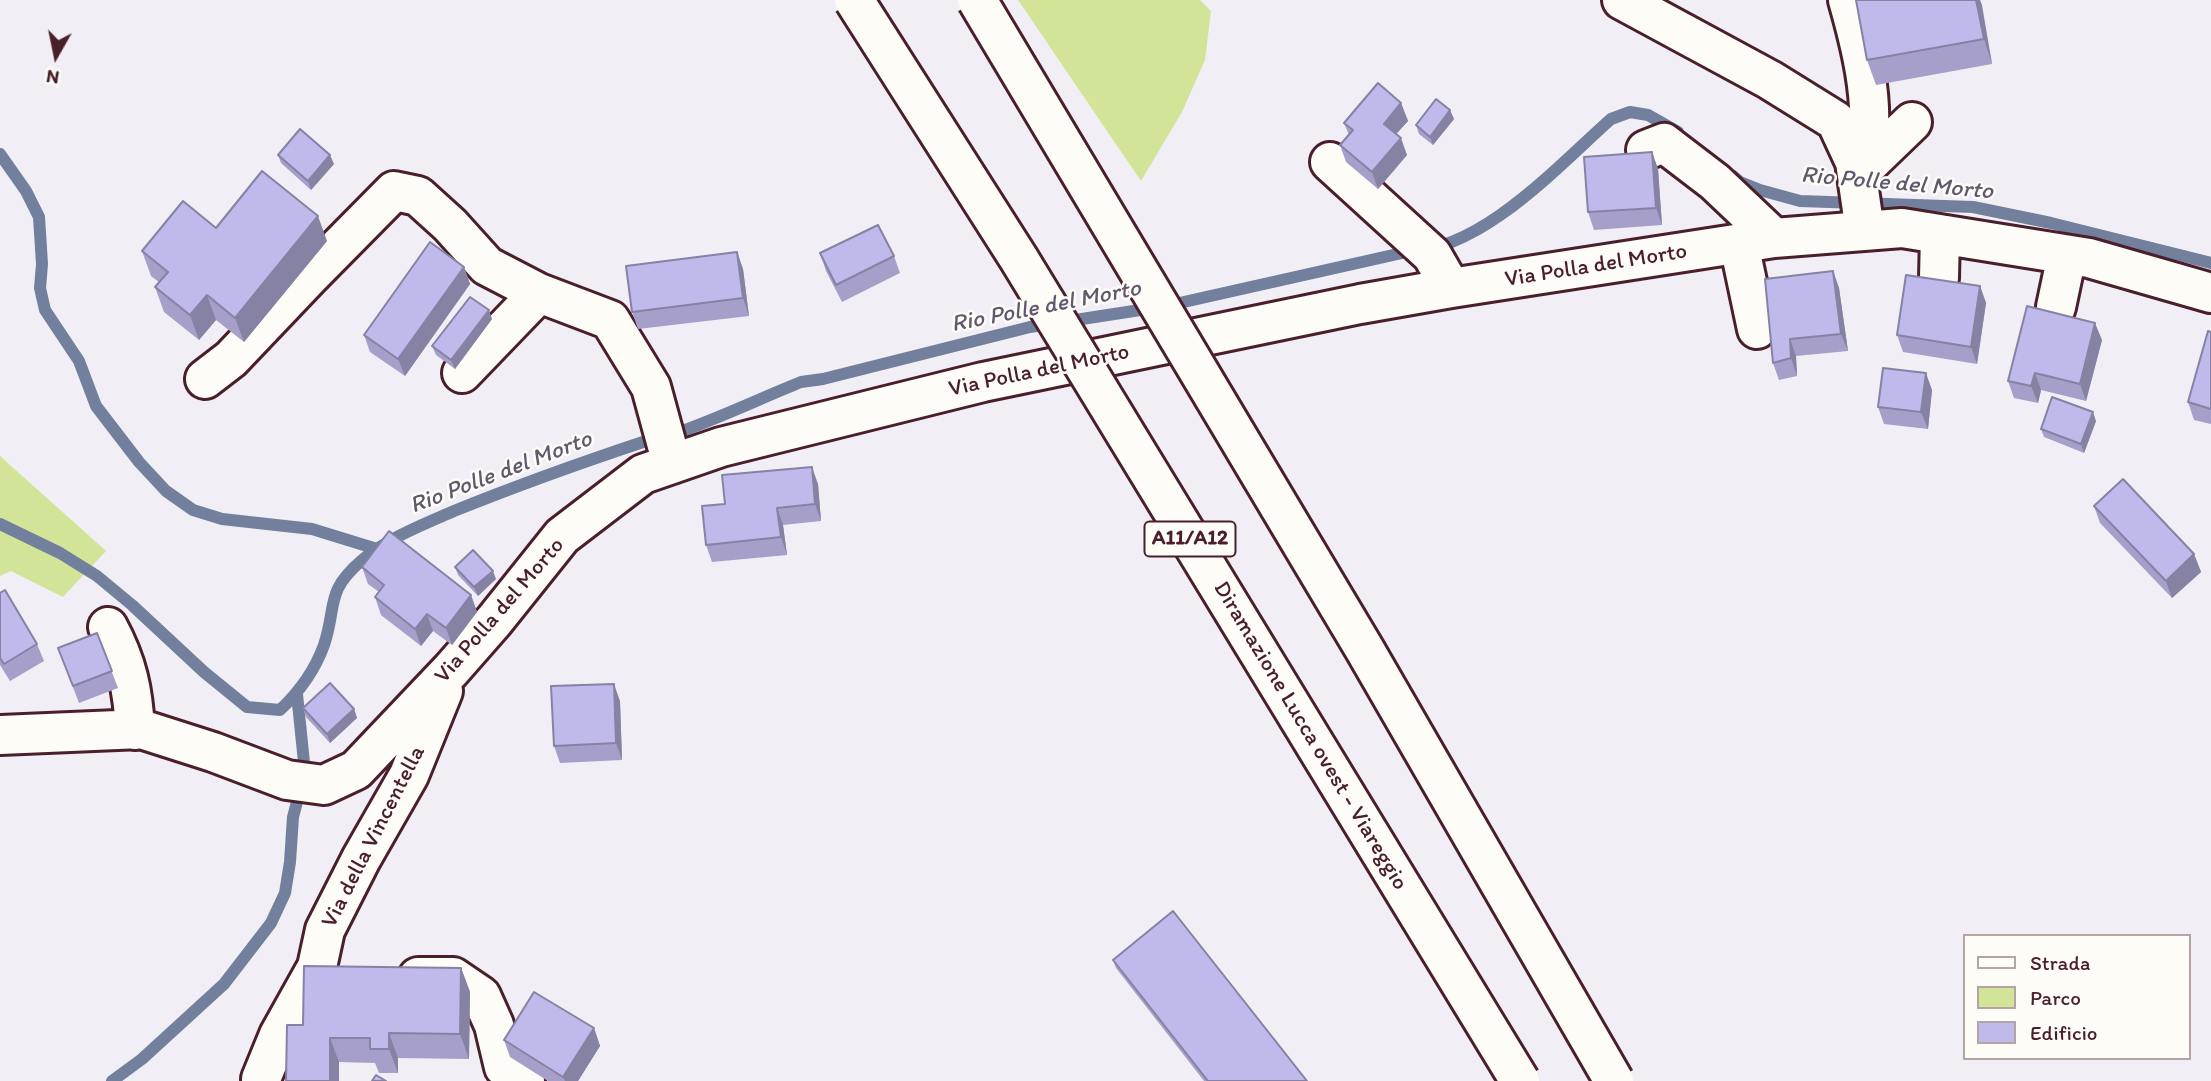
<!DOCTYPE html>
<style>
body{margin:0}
#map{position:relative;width:2211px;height:1081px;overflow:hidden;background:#f1eff5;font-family:Itim,sans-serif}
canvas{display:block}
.legend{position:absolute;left:1963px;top:934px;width:228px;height:126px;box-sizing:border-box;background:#fdfcf7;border:2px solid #b5a4a5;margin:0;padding:9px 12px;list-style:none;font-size:21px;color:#4a1f2b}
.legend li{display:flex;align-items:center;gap:14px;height:35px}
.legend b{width:35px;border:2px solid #b5a4a5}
.north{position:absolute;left:21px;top:21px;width:70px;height:70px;-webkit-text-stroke:5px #fdfcf7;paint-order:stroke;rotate:189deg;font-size:19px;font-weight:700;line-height:28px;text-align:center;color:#4a1f2b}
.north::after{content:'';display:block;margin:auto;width:24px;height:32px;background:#4a1f2b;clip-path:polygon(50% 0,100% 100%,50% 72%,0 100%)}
</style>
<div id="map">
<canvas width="2211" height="1081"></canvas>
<ul class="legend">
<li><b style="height:9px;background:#fdfcf7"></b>Strada</li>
<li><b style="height:19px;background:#d2e498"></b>Parco</li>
<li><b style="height:19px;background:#c0b9eb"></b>Edificio</li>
</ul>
<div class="north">N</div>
</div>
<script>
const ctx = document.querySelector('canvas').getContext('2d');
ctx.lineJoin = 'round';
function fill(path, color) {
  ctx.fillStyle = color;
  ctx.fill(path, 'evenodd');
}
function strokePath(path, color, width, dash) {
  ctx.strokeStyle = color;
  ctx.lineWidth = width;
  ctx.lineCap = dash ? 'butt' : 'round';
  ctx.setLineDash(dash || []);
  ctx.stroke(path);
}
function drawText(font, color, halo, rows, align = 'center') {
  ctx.font = font + ' Itim,sans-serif';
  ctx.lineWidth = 5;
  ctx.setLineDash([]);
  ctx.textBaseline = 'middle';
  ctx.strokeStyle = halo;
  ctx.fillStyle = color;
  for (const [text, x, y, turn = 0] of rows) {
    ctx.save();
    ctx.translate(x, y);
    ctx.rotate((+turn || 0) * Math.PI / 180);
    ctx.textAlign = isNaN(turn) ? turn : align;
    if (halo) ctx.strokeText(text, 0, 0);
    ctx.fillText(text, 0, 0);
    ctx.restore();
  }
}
fill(new Path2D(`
 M1018 0H1200L1211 11 1205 60 1182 112 1141 181Z
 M0 456 106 551 63 597 11 571 0 576Z`), '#d2e498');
strokePath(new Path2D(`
 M0 154 26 191 39 217 42 264 40 288 45 310 79 361 96 406 139 462 166 491 193 510 222 519 312 529 377 549
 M1733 176 1740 182 1760 190 1800 201 1973 207 2051 223 2211 263
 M0 524 60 553 97 576 132 605 204 672 247 707 280 710C299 692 315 670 324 645 337 606 325 592 361 561 388 538 422 525 454 511 516 486 580 463 643 442 653 438 664 437 674 434 717 419 759 399 801 382L823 379 1030 327 1166 306 1411 251C1483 249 1559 165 1611 119L1630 112 1648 115 1678 132
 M112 1081 142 1059 224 984 271 923 285 893 290 862 293 817 305 772 297 694`), '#72809d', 12);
const minor = new Path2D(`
 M1622 0 1770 80 1836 121 1855 162 1865 231
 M1848 0C1860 42 1875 101 1867 144 1865 154 1860 165 1857 175
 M1646 150 1664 143 1715 182 1774 238
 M1330 162 1432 255 1451 288
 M1857 175 1912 122
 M1739 244 1757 329
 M1939 278 1940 234
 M2056 307 2067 255
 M462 373 539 293
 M205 379 231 359 309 277 394 191 418 196 450 225 487 266 539 293 610 320 651 387 672 464
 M108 627C127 662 133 690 135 730
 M0 735 141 729 213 752 287 780 324 785 356 770 451 670 494 621 562 536 643 474 721 447 983 382 1360 304 1451 288 1774 238 1902 228 2089 258 2211 293
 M418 977H453L481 996 494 1025 504 1067 525 1081
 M261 1079 279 1035 317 967 325 930 361 859 409 775 443 691`);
strokePath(minor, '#4a1f2b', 44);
strokePath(minor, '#fdfcf7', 38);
const highwayBridge = new Path2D(`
 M854 0 1019 259 1520 1081
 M977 0 1365 650 1614 1081`);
strokePath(highwayBridge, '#4a1f2b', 44, []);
strokePath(highwayBridge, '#fdfcf7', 38);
fill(new Path2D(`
 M1856 0H1980L1992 64 1876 85 1867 60Z
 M1401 103 1408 121 1396 134 1407 155 1378 189 1346 162 1340 145 1349 135 1344 123Z
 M1450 110 1454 119 1433 145 1419 134 1416 125Z
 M1652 152 1658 169 1662 225 1594 230 1588 212Z
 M278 155 334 164 311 190 281 163Z
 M216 228 327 241 244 342 216 320 199 340 164 312 155 287 159 282 151 276 142 251Z
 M737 252 743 269 749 316 638 329 632 312Z
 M820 253 894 256 900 273 842 302 826 271Z
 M464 267 470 284 405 376 370 352 364 335Z
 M1833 271 1839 288 1848 351 1796 356 1797 376 1779 380 1773 363Z
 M1980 286 1986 303 1977 364 1903 352 1897 335Z
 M492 319 455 369 436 355 432 346Z
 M2211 332V424L2194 420 2188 402Z
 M2102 340 2086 401 2041 390 2038 403 2014 398 2008 381Z
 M1932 390 1928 429 1884 424 1878 407Z
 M2096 421 2084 453 2044 437 2041 429Z
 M818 484 821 521 783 525 787 555 712 562 706 545 725 504Z
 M2094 506 2194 554 2201 572 2172 598 2100 523Z
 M362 567 471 595 477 612 452 645 433 631 421 646 381 615 375 597 379 592 368 584Z
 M455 567 496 579 478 596 458 575Z
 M0 593 37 644 44 661 10 681 0 665Z
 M97 633 118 688 79 703 58 648Z
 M620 701 622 760 560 763 554 746Z
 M303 708 354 709 357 718 330 743 306 717Z
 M1113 960 1307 1081H1204L1116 968Z
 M461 968 470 992 469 1059 398 1058V1073H379L375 1063 339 1062V1081H286L303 1025Z
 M594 1028 600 1046 578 1081H548L510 1057 504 1040Z`), '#a59fca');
fill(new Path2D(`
 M1976 0H1980L1982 5 1992 64 1984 39Z
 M1401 103 1408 121 1390 141 1384 124Z
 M1450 110 1454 119 1433 145 1430 137Z
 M1401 138 1407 155 1378 189 1372 172Z
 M1652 152 1658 169 1662 225 1656 208Z
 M330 155 334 164 311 190 308 181Z
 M318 216 327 241 244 342 235 318Z
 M737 252 743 269 749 316 743 298Z
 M464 267 470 284 405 376 398 359Z
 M1833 271 1839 288 1848 351 1841 334Z
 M1980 286 1986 303 1977 364 1971 347Z
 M207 295 216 320 199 340 190 315Z
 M489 310 492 319 455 369 451 360Z
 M2095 323 2102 340 2086 401 2080 384Z
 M1790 339 1796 356 1797 376 1791 358Z
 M1926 373 1932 390 1928 429 1921 412Z
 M2035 373 2041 390 2038 403 2031 386Z
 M2093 412 2096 421 2084 453 2081 444Z
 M812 467 818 484 821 521 815 504Z
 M777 508 783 525 787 555 781 537Z
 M2194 554 2201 572 2172 598 2166 581Z
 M493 571 496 579 478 596 474 587Z
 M471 595 477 612 452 645 446 628Z
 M427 614 433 631 421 646 415 629Z
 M614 684 620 701 622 760 616 743Z
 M354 709 357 718 330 743 327 734Z
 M461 968 470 992 469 1059 460 1034Z
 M594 1028 600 1046 578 1081H565L563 1077Z
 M389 1033 398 1058V1073L389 1049Z
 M330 1038 339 1062V1081H330Z`), '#8682a4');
const building = new Path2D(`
 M1856 0H1976L1984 39 1867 60Z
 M1378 83 1401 103 1384 124 1401 138 1372 172 1340 145 1353 130 1344 123Z
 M1436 99 1450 110 1430 137 1416 125Z
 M300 129 330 155 308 181 278 155Z
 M1652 152 1656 208 1588 212 1584 157Z
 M262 171 318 216 235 318 207 295 190 315 155 287 168 272 142 251 183 201 216 228Z
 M878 225 894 256 836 285 820 253Z
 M430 242 464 267 398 359 364 335Z
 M737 252 743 298 632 312 626 266Z
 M1833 271 1841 334 1790 339 1791 358 1773 363 1765 279Z
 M1906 275 1980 286 1971 347 1897 335Z
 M470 297 489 310 451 360 432 346Z
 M2027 306 2095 323 2080 384 2035 373 2031 386 2008 381Z
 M2208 331 2211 332V409L2188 402Z
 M1883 368 1926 373 1921 412 1878 407Z
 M2052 397 2093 412 2081 444 2041 429Z
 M812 467 815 504 777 508 781 537 706 545 702 506 725 504 722 475Z
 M2123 479 2194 554 2166 581 2094 506Z
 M389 531 471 595 446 628 427 614 415 629 375 597 384 585 362 567Z
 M473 550 493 571 474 587 455 567Z
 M5 590 37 644 4 664 0 658V593Z
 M97 633 112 671 73 686 58 648Z
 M330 683 354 709 327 734 303 708Z
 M614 684 616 743 554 746 551 686Z
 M1173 911 1307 1081H1208L1113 960Z
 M304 966 461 968 460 1034 389 1033V1049H370V1038H330V1081H286L287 1025H303Z
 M534 992 594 1028 563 1077 504 1040Z
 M376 1075 386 1081H372Z`);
fill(building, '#c0b9eb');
strokePath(building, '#8682a4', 2);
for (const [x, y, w] of [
 [1190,539,91]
]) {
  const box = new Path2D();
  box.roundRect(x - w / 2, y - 17.5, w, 35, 5);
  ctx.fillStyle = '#fdfcf7';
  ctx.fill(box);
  strokePath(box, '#4a1f2b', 2);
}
drawText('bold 21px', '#4a1f2b', null, [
 ["A11/A12",1190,539]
]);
drawText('23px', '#4a1f2b', '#fdfcf7', [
 ["Via Polla del Morto",1596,266,-9],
 ["Via Polla del Morto",1039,371,-12],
 ["Via Polla del Morto",500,611,-49],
 ["Diramazione Lucca ovest - Viareggio",1310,736,59],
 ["Via della Vincentella",374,837,-63]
]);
drawText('italic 24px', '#61576e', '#fdfcf7', [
 ["Rio Polle del Morto",1897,184,5],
 ["Rio Polle del Morto",1046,307,-11],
 ["Rio Polle del Morto",501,473,-21]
]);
</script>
